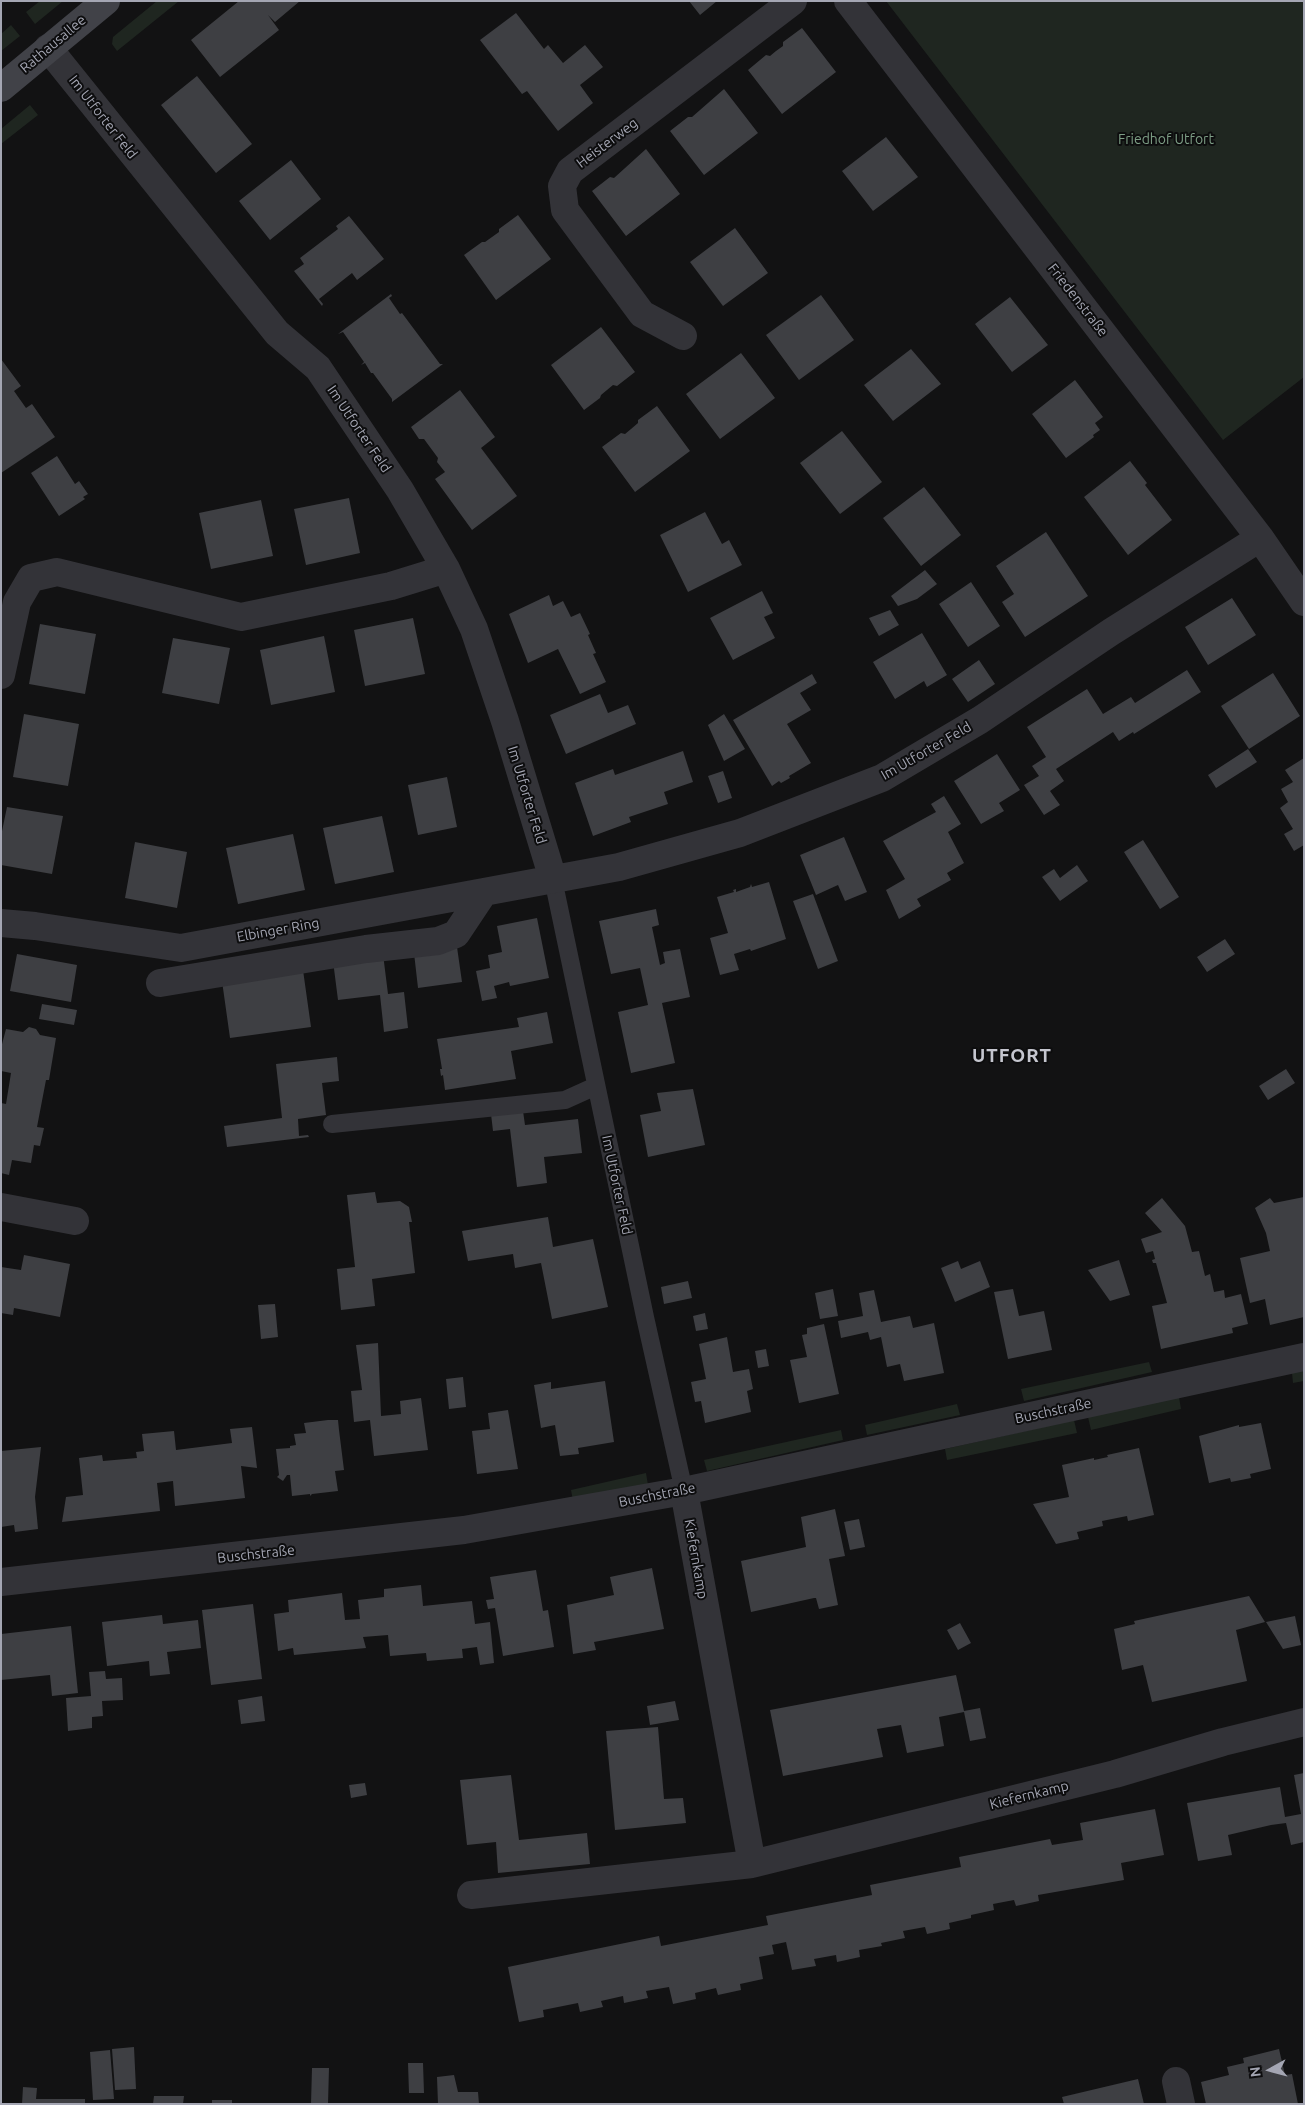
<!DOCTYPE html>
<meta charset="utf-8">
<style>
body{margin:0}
#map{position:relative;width:1305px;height:2105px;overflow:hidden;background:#121213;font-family:Ubuntu,sans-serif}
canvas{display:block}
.frame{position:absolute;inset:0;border:2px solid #a4a6b3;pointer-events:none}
.north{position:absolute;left:1245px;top:2045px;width:50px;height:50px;-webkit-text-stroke:4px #0d0d0e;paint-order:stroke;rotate:263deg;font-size:14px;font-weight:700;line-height:20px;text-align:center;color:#a4a6b3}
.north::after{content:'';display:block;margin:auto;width:18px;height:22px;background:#a4a6b3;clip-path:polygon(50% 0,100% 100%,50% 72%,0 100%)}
</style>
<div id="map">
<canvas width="1305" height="2105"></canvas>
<div class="frame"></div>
<div class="north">N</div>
</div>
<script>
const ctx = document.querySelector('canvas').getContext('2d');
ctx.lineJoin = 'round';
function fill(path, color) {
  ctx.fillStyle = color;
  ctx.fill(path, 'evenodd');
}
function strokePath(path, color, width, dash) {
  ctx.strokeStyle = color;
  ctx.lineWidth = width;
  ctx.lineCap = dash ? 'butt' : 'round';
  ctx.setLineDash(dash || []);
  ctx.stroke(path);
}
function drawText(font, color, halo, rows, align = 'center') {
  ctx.font = font + ' Ubuntu,sans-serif';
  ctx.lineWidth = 4;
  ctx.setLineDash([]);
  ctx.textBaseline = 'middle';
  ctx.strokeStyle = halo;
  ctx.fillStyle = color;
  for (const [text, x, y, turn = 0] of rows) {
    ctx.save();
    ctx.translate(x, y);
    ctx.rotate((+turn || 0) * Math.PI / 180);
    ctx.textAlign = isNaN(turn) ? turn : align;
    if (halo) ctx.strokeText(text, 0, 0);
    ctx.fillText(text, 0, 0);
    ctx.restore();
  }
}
fill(new Path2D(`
 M40 1H63L35 24 26 12Z
 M157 1H179L117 51 112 44 113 37Z
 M886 1H1304V377L1223 440Z
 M11 25 20 36 1 51V34Z
 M30 105 38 115 1 144V129Z
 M1149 1362 1152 1372 1024 1401 1021 1389Z
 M1304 1370V1381L1293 1383 1292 1373Z
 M1179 1397 1181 1409 1091 1430 1088 1417Z
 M957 1404 960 1415 867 1435 865 1425Z
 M1074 1420 1077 1433 947 1460 945 1449Z
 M841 1430 843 1440 707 1471 704 1460Z
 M646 1473 648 1485 573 1501 571 1490Z`), '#1f2620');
fill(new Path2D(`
 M239 1H300L275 22 268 15 279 30 220 77 191 40Z
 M689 1H717L700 15Z
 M516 13 544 49 548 45 563 63 585 45 603 67 580 85 593 103 558 131 527 91 522 94 480 40Z
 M802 28 836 72 782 114 748 70 766 55 770 56 776 51 783 46V42Z
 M197 76 252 144 216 173 161 105Z
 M724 89 758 133 704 175 670 131 688 117H692Z
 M886 137 918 177 873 211 842 171Z
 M646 149 680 194 626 236 592 191 610 177 614 178Z
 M291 160 321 199 270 240 239 201Z
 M518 215 551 259 496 300 464 255 482 242H485L499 232V229Z
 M349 216 384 259 357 280 352 273 319 299 323 304 322 306 294 271 304 264 300 258 338 229 336 226Z
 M735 228 768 273 723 306 690 262Z
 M391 294 392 296 389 298 400 314 402 313 440 364H443L392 402V399L373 373H371L365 363 361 365 364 362 343 332 338 334Z
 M821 295 854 340 799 380 766 335Z
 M1010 297 1048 345 1012 372 975 324Z
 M601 327 635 372 617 386 613 385 601 395 600 398 584 410 551 365Z
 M911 349 941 384 893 421 864 385Z
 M741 353 775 398 720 439 686 394Z
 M1 359 21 386 14 391 26 408 32 404 55 437 1 473Z
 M1075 380 1103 417 1095 423 1100 430 1093 435 1094 437 1066 458 1032 414Z
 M460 390 495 437 481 448 517 496 472 530 435 479 445 472 437 462 438 458 424 439H419L411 427Z
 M657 406 690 451 635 492 602 447 621 433 625 434 631 429 638 423V420Z
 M842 431 882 482 840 514 800 463Z
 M57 456 75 484 79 481 88 494 83 497 85 499 59 516 31 473Z
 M1130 461 1147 483 1145 485 1172 520 1128 555 1084 497Z
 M924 487 961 535 921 566 883 518Z
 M349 498 360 553 306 565 294 509Z
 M261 500 273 556 211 569 199 513Z
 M705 512 722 544 729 540 742 565 688 592 660 535Z
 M1046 532 1088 596 1025 637 1002 602 1014 594 996 566Z
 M925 570 937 584 917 599 898 606 891 596Z
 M971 582 1000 626 968 647 939 604Z
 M762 591 773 613 764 617 775 638 733 660 710 618Z
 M549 595 553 606 563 601 571 617 580 613 590 634 588 635 596 653 593 654 606 682 580 694 558 649 528 663 509 614Z
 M1232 598 1256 635 1208 665 1185 627Z
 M890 610 899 625 879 636 869 618Z
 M413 618 425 674 365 686 354 630Z
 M40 624 96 634 85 694 29 684Z
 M922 633 947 675 927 687 924 681 895 699 873 662Z
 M324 636 335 692 271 705 260 650Z
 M173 638 230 648 219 704 162 693Z
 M979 660 995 684 968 702 952 679Z
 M1187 670 1201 692 1134 734 1133 732 1119 741 1113 732 1056 769 1064 781 1050 791 1060 805 1044 815 1024 785 1039 776 1032 766 1046 757 1027 727 1087 689 1103 714 1131 697 1135 703Z
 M1273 673 1300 716 1249 749 1221 706Z
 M812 674 817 683 800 693 811 710 787 724 811 763 789 776 790 778 781 783 779 781 772 786 733 720Z
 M600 694 608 713 628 705 636 724 566 754 550 715Z
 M24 714 79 724 68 786 13 777Z
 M724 714 745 749 724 761 708 725Z
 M1248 749 1257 762 1216 788 1208 775Z
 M683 751 693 782 664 792 668 804 629 817 631 822 593 836 575 783 613 769 615 775Z
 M997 754 1020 790 999 803 1004 811 981 824 954 781Z
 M1304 758V845L1294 851 1284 834 1293 829 1280 808 1288 802 1281 789 1293 782 1285 770Z
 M723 771 732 798 718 803 708 776Z
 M447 777 457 827 418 835 408 785Z
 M944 796 961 824 948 832 964 863 947 873 951 880 917 899 921 906 899 919 886 890 905 879 883 841 936 812 931 804Z
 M7 807 63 816 52 874 1 865V836Z
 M382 816 394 872 335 884 323 828Z
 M293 834 305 890 238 904 226 848Z
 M844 837 867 892 845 901 838 885 816 895 800 855Z
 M1143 840 1179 897 1160 909 1124 852Z
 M135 842 187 852 177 908 125 898Z
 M1077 865 1088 881 1060 901 1042 877 1054 869 1060 878Z
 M769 882 786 939 751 951 750 949 734 954 739 970 720 975 710 938 728 933 717 897 734 892 733 890 736 889V892L750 887 751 884 752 887Z
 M813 894 838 961 818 969 793 901Z
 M656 909 659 925 652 927 660 965 665 963 663 952 680 949 690 997 662 1003 675 1063 631 1073 618 1012 648 1005 640 968 611 974 599 921Z
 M537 918 549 978 510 986 509 982 494 986 497 998 482 1001 476 971 490 968 488 955 502 952 497 926Z
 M1225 939 1235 954 1207 972 1197 957Z
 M457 947 462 982 418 988 414 953Z
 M17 954 77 965 71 1002 10 991Z
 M383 954 388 994 404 992 408 1028 384 1032 380 995 338 1000 333 961Z
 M303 970 311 1027 230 1038 222 981Z
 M42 1004 77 1010 74 1025 39 1019Z
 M547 1012 553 1043 511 1051 516 1079 445 1090 443 1075 441 1076 440 1069H442L437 1039 519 1027 517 1018Z
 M29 1027 36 1029 40 1035 56 1038 49 1080H46L37 1127 44 1128 40 1146 34 1145 31 1163 12 1160 9 1175 1 1173V1103L6 1104 11 1073 1 1071V1048L6 1029 23 1032Z
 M337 1057 339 1081 322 1083 326 1115 298 1119 299 1136 308 1135 309 1137 227 1147 224 1126 282 1118 276 1064Z
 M1286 1069 1295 1083 1268 1100 1259 1086Z
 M693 1089 705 1145 648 1157 640 1115 661 1111 657 1093Z
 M523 1111 525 1125 578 1119 582 1153 544 1157 547 1183 517 1187 510 1129 493 1131 491 1114Z
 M375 1192 377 1203 400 1201 409 1207 412 1222H409L415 1273 372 1279 375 1306 341 1310 337 1269 355 1267 347 1195Z
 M1304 1197V1317L1270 1325 1265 1299 1250 1303 1240 1258 1270 1251 1266 1233 1255 1208 1270 1198 1274 1203Z
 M1162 1198 1185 1226 1192 1252 1199 1251 1205 1276 1210 1274 1214 1292 1224 1290 1225 1298 1241 1294 1248 1324 1232 1328 1233 1333 1161 1349 1152 1306 1167 1303 1156 1263H1153L1152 1260 1155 1259 1153 1251 1146 1253 1141 1239 1162 1232 1145 1213Z
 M548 1217 553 1247 593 1239 608 1307 552 1319 541 1263 515 1268 513 1254 468 1261 462 1231Z
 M24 1255 70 1264 60 1317 14 1308 13 1315 1 1313V1267L21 1270Z
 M1119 1260 1130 1295 1110 1301 1088 1270Z
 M958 1261 961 1269 980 1261 990 1287 955 1302 941 1268Z
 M688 1281 692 1298 664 1304 661 1287Z
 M833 1289 838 1316 820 1319 815 1293Z
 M1013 1289 1019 1316 1044 1311 1052 1350 1008 1359 994 1292Z
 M874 1290 881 1322 910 1316 913 1328 934 1323 944 1373 904 1381 900 1364 887 1367 881 1337 870 1340 868 1332 841 1338 838 1321 863 1316 859 1293Z
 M275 1304 278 1337 261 1339 258 1305Z
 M705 1313 708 1329 696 1331 693 1316Z
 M824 1324 839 1394 799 1403 790 1360 807 1357 802 1335 807 1334V1328Z
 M727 1337 733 1372 749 1369 753 1389 747 1391 751 1412 705 1423 701 1401 695 1402 691 1382 706 1379 699 1344Z
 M378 1343 381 1416 401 1414 400 1401 421 1398 428 1450 374 1456 370 1420 354 1422 351 1391 362 1390 356 1345Z
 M766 1349 769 1366 758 1368 755 1351Z
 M463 1377 466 1407 449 1409 446 1379Z
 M605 1381 614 1442 578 1448 579 1454 560 1456 555 1425 541 1428 534 1385 551 1382V1389Z
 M508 1410 518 1469 477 1474 472 1431 490 1429 488 1413Z
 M328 1420H338L339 1430 344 1470 335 1471 338 1491 312 1494 310 1496V1494L292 1496 290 1475H287L283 1481 277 1477 279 1475 276 1449 290 1448V1446L296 1445 294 1434 306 1433 304 1423Z
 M1261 1423 1271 1469 1250 1474 1251 1478 1231 1482 1230 1478 1209 1483 1199 1436 1239 1425V1427Z
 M252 1427 257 1468 241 1466 245 1498 175 1506 173 1481 157 1483 160 1511 62 1522 66 1497 83 1495 79 1458 102 1455 103 1461 137 1458 136 1452 144 1451 142 1434 174 1431 176 1450 232 1443 230 1429Z
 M41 1447 35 1497 38 1529 15 1532 14 1525 1 1527V1451Z
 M1139 1448 1154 1515 1128 1521 1127 1516 1102 1521 1103 1526 1077 1532 1079 1539 1056 1544 1033 1504 1069 1497 1062 1465 1094 1458V1460L1108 1457 1107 1455Z
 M835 1509 845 1556 829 1559 838 1605 819 1609 816 1598H814L751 1612 741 1561 806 1547 801 1517Z
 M859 1519 865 1547 850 1550 844 1522Z
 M652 1568 664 1629 594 1642 596 1650 573 1654 567 1605 614 1595 610 1577Z
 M536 1570 543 1611 548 1610 554 1647 503 1656 495 1608 488 1609 486 1600 494 1599 490 1577Z
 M421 1585 423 1606 472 1601 475 1624 490 1622 494 1663 480 1665 477 1647 462 1649 463 1658 427 1661 426 1653 390 1656 388 1635 363 1637 366 1648 294 1655 293 1648 278 1651 274 1614 289 1612 288 1600 342 1593 345 1620 360 1619 358 1600 384 1597V1589Z
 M1249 1596 1265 1622 1236 1630 1247 1681 1152 1702 1143 1665 1122 1670 1114 1629 1135 1624 1134 1621Z
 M253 1604 262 1679 211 1685 202 1610Z
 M162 1615 163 1624 198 1620 201 1648 167 1652 170 1674 150 1676 149 1661 107 1666 102 1622Z
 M1295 1616 1301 1645 1283 1649 1266 1622Z
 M960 1623 971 1643 958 1650 947 1630Z
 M71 1626 78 1693 52 1696 50 1675 1 1680V1634Z
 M105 1671 106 1679 122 1678 123 1700 102 1701 103 1716 92 1717V1728L68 1731 66 1698 91 1696 89 1672Z
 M956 1675 964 1711 980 1708 986 1738 970 1741 964 1712 939 1717 944 1746 907 1753 901 1725 877 1729 883 1757 783 1776 770 1710Z
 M262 1696 265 1721 241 1724 238 1700Z
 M675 1701 679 1720 650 1725 647 1706Z
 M658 1727 664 1799 683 1798 686 1823 615 1830 606 1731Z
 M1304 1773V1842L1291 1845 1286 1823 1271 1825 1228 1835 1232 1855 1198 1861 1187 1803 1280 1787 1285 1817 1301 1814 1294 1775Z
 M511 1775 519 1840 587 1833 590 1864 498 1873 496 1842 467 1845 460 1780Z
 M365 1783 367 1795 351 1798 349 1785Z
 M1155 1809 1164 1855 1121 1863 1124 1880 1038 1895 1039 1901 1016 1906 1014 1900 993 1904 994 1910 971 1915V1918L949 1923 950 1929 927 1934 925 1927 903 1931 905 1938 881 1943 882 1946 859 1950 860 1957 837 1962 836 1955 814 1959 816 1966 792 1970 786 1942 772 1945 774 1954 759 1957 763 1979 740 1984 741 1990 718 1995 716 1988 695 1993 696 1999 673 2004 669 1987 646 1991 648 1998 624 2003 623 1996 601 2001 603 2007 580 2012 578 2003 543 2010 544 2017 519 2022 508 1967 659 1936 661 1946 768 1925 766 1916 872 1895 870 1885 961 1867 959 1857 1050 1839 1052 1845 1083 1840 1080 1823Z
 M134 2047 136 2089 115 2090 112 2049Z
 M1279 2049 1285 2075 1292 2074 1298 2104H1206L1201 2082 1229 2075 1227 2067 1244 2063 1243 2058Z
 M110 2050 114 2099 93 2100 90 2052Z
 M408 2063H423L424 2093H409Z
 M312 2068H329L328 2104H311Z
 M454 2075 458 2092H478L479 2104H438L437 2077Z
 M1138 2079 1144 2104H1064L1062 2097Z
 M23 2087 37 2088 36 2099H85V2104H22Z
 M154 2096H184L183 2104H153Z
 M212 2100H232V2104H212Z`), '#3e3f43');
strokePath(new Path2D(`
 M553 879 645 1317 684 1491
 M332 1124 565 1100 596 1086`), '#333338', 18);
strokePath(new Path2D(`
 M848 1 1260 538 1304 602
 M48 48 277 333 318 368 400 490 446 569 474 629 505 721 553 879
 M683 336 642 314 565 210 562 186 570 171 793 1
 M1 675 17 602 31 578 57 572 241 617 391 586 446 569
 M1 923 35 926 181 948 619 867 740 833 882 778 980 720 1111 632 1260 538
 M160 983 366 949 438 941 456 934 484 892
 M1 1207 75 1221
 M1 1582 464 1530 684 1491 1304 1357
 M752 1864 1115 1774 1223 1742 1304 1722
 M471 1895 752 1864 684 1491
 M1176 2081 1181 2104`), '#333338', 28);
strokePath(new Path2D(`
 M1 88 106 1`), '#414248', 28);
drawText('14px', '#a4a6b3', '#0d0d0e', [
 ["Rathausallee",53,44,-40],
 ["Im Utforter Feld",103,117,52],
 ["Heisterweg",607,143,-37],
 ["Friedenstraße",1078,300,52],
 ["Im Utforter Feld",359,429,56],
 ["Im Utforter Feld",926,751,-30],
 ["Im Utforter Feld",527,795,73],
 ["Elbinger Ring",278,930,-10],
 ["Im Utforter Feld",617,1185,78],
 ["Buschstraße",1053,1411,-12],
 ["Buschstraße",657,1495,-11],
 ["Buschstraße",256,1554,-6],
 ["Kiefernkamp",696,1559,80],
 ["Kiefernkamp",1029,1795,-14]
]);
drawText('14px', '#7d9d85', '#0d0d0e', [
 ["Friedhof Utfort",1166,139]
]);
ctx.letterSpacing = '1px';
drawText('bold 19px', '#c5c6cf', '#0d0d0e', [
 ["UTFORT",1012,1056]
]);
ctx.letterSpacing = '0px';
</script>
